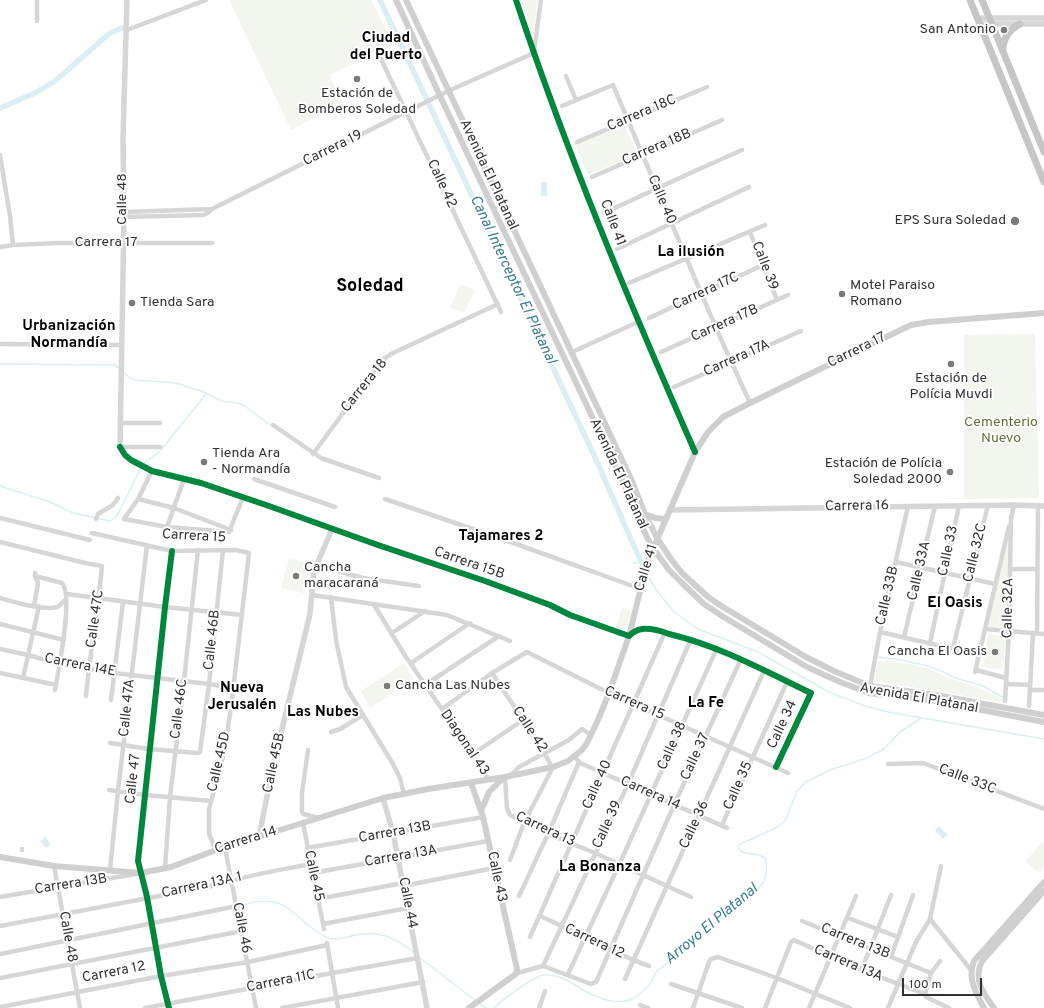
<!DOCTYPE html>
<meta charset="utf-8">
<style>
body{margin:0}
#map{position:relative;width:1044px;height:1008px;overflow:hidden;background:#fff;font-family:Overpass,sans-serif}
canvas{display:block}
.scale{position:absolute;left:902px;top:978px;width:80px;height:18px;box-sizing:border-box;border:2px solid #323232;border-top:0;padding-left:5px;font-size:12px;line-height:14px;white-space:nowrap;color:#323232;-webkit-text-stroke:3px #fff;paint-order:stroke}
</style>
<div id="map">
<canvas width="1044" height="1008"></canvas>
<div class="scale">100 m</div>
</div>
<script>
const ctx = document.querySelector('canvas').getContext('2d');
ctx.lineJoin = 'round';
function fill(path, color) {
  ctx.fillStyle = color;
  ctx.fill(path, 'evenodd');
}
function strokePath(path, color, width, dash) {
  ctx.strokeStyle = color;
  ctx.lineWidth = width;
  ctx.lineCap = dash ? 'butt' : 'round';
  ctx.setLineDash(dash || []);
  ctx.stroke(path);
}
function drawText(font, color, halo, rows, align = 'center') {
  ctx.font = font + ' Overpass,sans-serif';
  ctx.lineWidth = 4;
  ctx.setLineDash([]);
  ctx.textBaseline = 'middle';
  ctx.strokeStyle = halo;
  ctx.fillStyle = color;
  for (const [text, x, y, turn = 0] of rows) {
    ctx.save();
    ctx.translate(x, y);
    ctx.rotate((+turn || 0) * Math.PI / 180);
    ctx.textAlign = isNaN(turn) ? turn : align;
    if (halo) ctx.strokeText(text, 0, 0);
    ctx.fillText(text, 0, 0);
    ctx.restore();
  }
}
fill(new Path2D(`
 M229 0H371L394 45 329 75 342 103 291 130Z
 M521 0H538L533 32Z
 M624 124 637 154 588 175 575 144Z
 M461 284 475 290 464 313 450 307Z
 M1035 334 1039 498 964 499V335Z
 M1010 524 1006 628 988 627Z
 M289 558 311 564 304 593 281 588Z
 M622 608 631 611 625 630 616 628Z
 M988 634 1007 637 1002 669 983 667Z
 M886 660 919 666 929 669 949 678 969 684 1003 699 1002 702 874 681 878 661 885 662Z
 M404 663 414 680 370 708 361 691Z
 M1044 840V867L1039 873 1025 862Z`), '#f3f6ee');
fill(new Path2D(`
 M547 182V196H541V182Z
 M939 826 948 835 943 839 935 830Z
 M45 837 51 844 46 848 40 841Z`), '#dbeef4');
strokePath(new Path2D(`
 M0 364 114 365 119 368
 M123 372 130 378 135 380 176 383 201 391 222 401 242 404 270 425
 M0 486 50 502 73 513 110 521 116 517 119 512 143 464 160 451 206 394
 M633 563 641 562 644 568
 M647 575 655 588 673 611 698 629 758 652 829 692 865 706 888 712 1044 739
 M877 657 901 660 928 666 942 671 952 677 983 686 1004 698
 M239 906C275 896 281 901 308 925 314 930 320 935 328 938 338 941 346 937 355 935 381 930 395 938 415 953
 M419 957 476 1001
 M479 1003 486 1008
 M495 1008C501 1000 510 995 518 989 526 984 536 975 545 975 562 974 573 985 587 992 600 999 620 1006 634 998 640 994 648 988 652 981 654 977 654 974 657 971 675 958 690 943 707 929 721 917 753 899 762 884 768 875 767 867 765 858 756 851 742 857 738 847L740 844 774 829 785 821 797 791 806 782 830 770 867 758 884 749 900 732 920 719`), '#dbeef4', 1.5);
strokePath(new Path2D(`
 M380 0 594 455 641 562
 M0 108 35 93 55 81 103 39 110 33 122 28`), '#dbeef4', 5.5);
strokePath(new Path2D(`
 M37 0V21
 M516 0C567 154 630 304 695 452
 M127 30 206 0
 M534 51 541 0
 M380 57 501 312
 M566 76 576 100
 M562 106 613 85 716 328 750 403
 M577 142 707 87
 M0 155 10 216 13 245
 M592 177 722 120
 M124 212 212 209 448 91 534 53
 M604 213 697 170 742 150
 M124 217 203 215 208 213 212 209
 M750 232 777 300
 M0 247 13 245 59 243H212
 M617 249 749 187
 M629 283 765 225
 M649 318 763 265
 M0 344 122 345
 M572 352 638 322
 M661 352 788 295
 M674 387 801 331
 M120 423H160
 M273 425 321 458 379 478
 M120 447H160
 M313 454 382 360 393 353 498 304
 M152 471 138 499 124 519 167 527 229 532 243 497
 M254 479 335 507
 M138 499 174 508 231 530
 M385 499 505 540 641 589
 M0 518 90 540
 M96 519 98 514 113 505 118 498
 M1011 519 1014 505
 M167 527 184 479
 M92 533 172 551 236 550 249 553 231 708 224 753 209 809V834L216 850
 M0 542 85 563 102 566C98 610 90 653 86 696
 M896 562 995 584
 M316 565 363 578 419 586
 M1010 569H1037
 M35 573V576L62 583C74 595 58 672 55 690
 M67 594 165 607 242 615
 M312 595 447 615 510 641
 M331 597 336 640 346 687 393 764 400 778 404 794
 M0 598C14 602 44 611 57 607 61 605 63 602 66 599
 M374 605C385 622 395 640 406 657 434 698 463 738 489 780
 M34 606 38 583 35 576
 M0 624 64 640
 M985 629 1044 634
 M880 632 980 655
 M392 633 425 611
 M1037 633 1038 505
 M629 636C633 632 636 630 642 629 651 628 661 631 669 634 720 646 765 671 811 693L776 767
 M904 637 935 506
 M930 643 959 506
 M953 648 988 505
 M0 649 28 655 60 664 114 673 209 684 233 688
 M411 663 470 623
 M976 670 1006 678
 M975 672 1009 526
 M0 673 56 685
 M492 673 539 744 552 767
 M23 678 39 606
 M1006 684 1030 685
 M425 685 499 636
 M870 686 880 632 908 506
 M1030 690H1044
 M111 700 123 602
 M1005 701 1009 631 1011 516
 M1029 706 1033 633
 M442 709 492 673 527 652 609 693 788 773
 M331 732 340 729 363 715
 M110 743 149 749 198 753 200 752 209 684 223 550
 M308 750 302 793V812L303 814 319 818
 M473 754 523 720
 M575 757 580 763 603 773 727 828
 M888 764 923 763 1044 809
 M510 776 519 767 569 740 582 729 591 735
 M505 777 507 809 510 815 548 834 595 853 691 897
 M109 790 145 795 211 801
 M303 823 324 929
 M722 825 787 682
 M225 848 256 1008
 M307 848 483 817
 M22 850V849
 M510 860 524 823 553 767
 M54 866 80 1008
 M165 868 170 797 184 681 198 550
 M110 870 118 791 147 545
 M313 873 488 841
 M403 886 494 868
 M519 896 548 834 579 762
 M0 897 136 874
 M318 899 403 883
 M540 916C576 932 611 952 649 966
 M848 918 898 937
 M930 919 971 970
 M802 921 931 973
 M323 924 408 908
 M0 926 212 886 232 882C239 876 298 867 310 864
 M530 937 665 632
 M327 943 338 1008
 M0 954 237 906
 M891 957 913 895
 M543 966 628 784 691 639
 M862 969 891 895
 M517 973 543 966 591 984 596 982 674 805 741 659
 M568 974 619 865 717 648
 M0 978 242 931
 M625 979 764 671
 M671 984 742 1008
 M925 994 931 973 940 961
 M640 1005 648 1008
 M0 1007 161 976 248 962 327 945
 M145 1008 332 973 418 958
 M169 1008 161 976 147 897 138 861 165 607 172 551
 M282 1008 423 982
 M539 1008 545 991
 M693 1008 709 962 711 959 718 957 777 978 850 1008
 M765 1008 791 942 794 940C837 960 881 978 925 994L926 997 949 1008
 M809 1008 856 896
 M888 1008 916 942 930 919 941 866`), '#d6d6d6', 4.5);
strokePath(new Path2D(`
 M127 0 123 138 124 217 120 447 125 455 131 460 152 471 201 483 269 506 375 544 485 581 550 605 570 615 629 636
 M977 18H1044
 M979 24H1044
 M671 510 1014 505 1044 506
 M383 798 393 833 427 1008
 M259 837 273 766 310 614 314 571 332 529`), '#d6d6d6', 5.5);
strokePath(new Path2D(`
 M396 0 440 96 625 486 644 531 652 547 669 570 681 582 704 604 722 616 807 667 840 682 869 693 935 701 1044 722
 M406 0 632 481 645 514 657 538 671 559 682 573 708 597 723 607 806 657 834 671 870 686 936 695 1044 715
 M645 514 655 518 666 519
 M481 811 489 792 503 778
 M0 857 54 866 141 873 171 867 216 850 383 798 428 789 505 777 553 767 568 761 582 750 587 743 598 720 609 693 629 636 647 563 695 452 708 432 723 417 750 403 911 325 929 322 1044 313
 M469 1008 513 976 517 973V969L483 817 471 783
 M984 1008C976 993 967 978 974 961L1044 882
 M994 1008C983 993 972 978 983 960L1044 891`), '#cfcfcf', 6);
strokePath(new Path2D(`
 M970 0 1044 182
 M982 0 1044 152
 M1003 48C1004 37 1010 29 1020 24`), '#c6c6c6', 7);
strokePath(new Path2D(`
 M516 0C567 154 630 304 695 452
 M120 447 125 455 131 460 152 471 201 483 269 506 375 544 485 581 550 605 570 615 629 636C633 632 636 630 642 629 651 628 661 631 669 634 720 646 765 671 811 693L776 767
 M169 1008 161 976 147 897 138 861 165 607 172 551`), '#00873e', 6);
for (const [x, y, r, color] of [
 [1004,30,4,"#7a7a7a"],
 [357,79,4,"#7a7a7a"],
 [1015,221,5,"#7a7a7a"],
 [842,294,4,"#7a7a7a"],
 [132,303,4,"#7a7a7a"],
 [951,364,4,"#7a7a7a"],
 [204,462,4,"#7a7a7a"],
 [950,472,4,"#7a7a7a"],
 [296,576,4,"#7a7a7a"],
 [995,652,4,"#7a7a7a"],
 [387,686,4,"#7a7a7a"]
]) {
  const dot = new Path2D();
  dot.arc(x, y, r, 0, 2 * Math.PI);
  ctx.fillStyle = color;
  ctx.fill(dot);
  strokePath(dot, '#fff', 1.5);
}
drawText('14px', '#323232', '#fff', [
 ["San Antonio",996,30,"right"],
 ["Estación de",357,94,"center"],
 ["Bomberos Soledad",357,110,"center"],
 ["EPS Sura Soledad",1006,221,"right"],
 ["Motel Paraiso",850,286],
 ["Romano",850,302],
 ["Tienda Sara",140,303],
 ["Estación de",951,379,"center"],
 ["Polícia Muvdi",951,395,"center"],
 ["Tienda Ara",212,454],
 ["- Normandía",212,470],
 ["Estación de Polícia",942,464,"right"],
 ["Soledad 2000",942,480,"right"],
 ["Cancha",304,568],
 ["maracaraná",304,584],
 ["Cancha El Oasis",987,652,"right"],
 ["Cancha Las Nubes",395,686]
], 'left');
drawText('14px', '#323232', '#fff', [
 ["Carrera 18C",642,114,-23],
 ["Carrera 18B",657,148,-23],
 ["Carrera 19",333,149,-26],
 ["Avenida El Platanal",488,175,65],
 ["Calle 42",441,184,65],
 ["Calle 48",123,199,-90],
 ["Calle 40",661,200,67],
 ["Calle 41",612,223,69],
 ["Carrera 17",106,243],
 ["Calle 39",764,266,69],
 ["Carrera 17C",706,292,-25],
 ["Carrera 17B",725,324,-24],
 ["Carrera 17",857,351,-26],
 ["Carrera 17A",737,359,-24],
 ["Carrera 18",365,386,-51],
 ["Avenida El Platanal",618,474,65],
 ["Carrera 16",857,507,-1],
 ["Carrera 15",194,537,3],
 ["Calle 33",949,551,-78],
 ["Calle 32C",976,553,-76],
 ["Carrera 15B",469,564,19],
 ["Calle 41",647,568,-73],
 ["Calle 33A",920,571,-77],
 ["Calle 33B",888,596,-77],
 ["Calle 32A",1009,608,-89],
 ["Calle 47C",96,619,-82],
 ["Calle 46B",213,640,-84],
 ["Carrera 14E",80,666,11],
 ["Avenida El Platanal",919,699,10],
 ["Carrera 15",634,704,24],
 ["Calle 47A",128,708,-84],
 ["Calle 46C",180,709,-83],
 ["Calle 34",783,725,-65],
 ["Calle 42",529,730,57],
 ["Diagonal 43",464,743,56],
 ["Calle 38",673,746,-66],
 ["Calle 37",696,757,-65],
 ["Calle 45D",220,762,-77],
 ["Calle 45B",275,763,-78],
 ["Calle 47",134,779,-84],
 ["Calle 33C",967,780,21],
 ["Calle 40",598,785,-66],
 ["Calle 35",739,786,-66],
 ["Carrera 14",650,794,24],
 ["Calle 39",608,825,-65],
 ["Calle 36",695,825,-65],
 ["Carrera 13",545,830,25],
 ["Carrera 13B",395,833,-10],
 ["Carrera 14",246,841,-17],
 ["Carrera 13A",401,857,-10],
 ["Calle 45",313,876,78],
 ["Calle 43",496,877,78],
 ["Carrera 13B",71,885,-9],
 ["Carrera 13A 1",202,886,-12],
 ["Calle 44",407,903,79],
 ["Calle 46",241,928,79],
 ["Calle 48",67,937,80],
 ["Carrera 12",594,942,25],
 ["Carrera 13B",855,942,22],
 ["Carrera 13A",848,964,23],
 ["Carrera 12",114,973,-11],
 ["Carrera 11C",281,982,-11]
]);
drawText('14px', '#5d723b', '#fff', [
 ["Cementerio",1001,423],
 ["Nuevo",1001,439]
]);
drawText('bold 15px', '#000', '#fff', [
 ["Ciudad",386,39],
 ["del Puerto",386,56],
 ["La ilusión",691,253],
 ["Urbanización",69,327],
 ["Normandía",69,344],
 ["Tajamares 2",501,537],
 ["El Oasis",955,604],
 ["Nueva",242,689],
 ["Jerusalén",242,706],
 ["La Fe",706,704],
 ["Las Nubes",323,713],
 ["La Bonanza",600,868]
]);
drawText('italic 15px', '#377e94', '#fff', [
 ["Canal Interceptor El Platanal",512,280,65],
 ["Arroyo El Platanal",712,925,-40]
]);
drawText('bold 18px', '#000', '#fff', [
 ["Soledad",370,287]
]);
</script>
